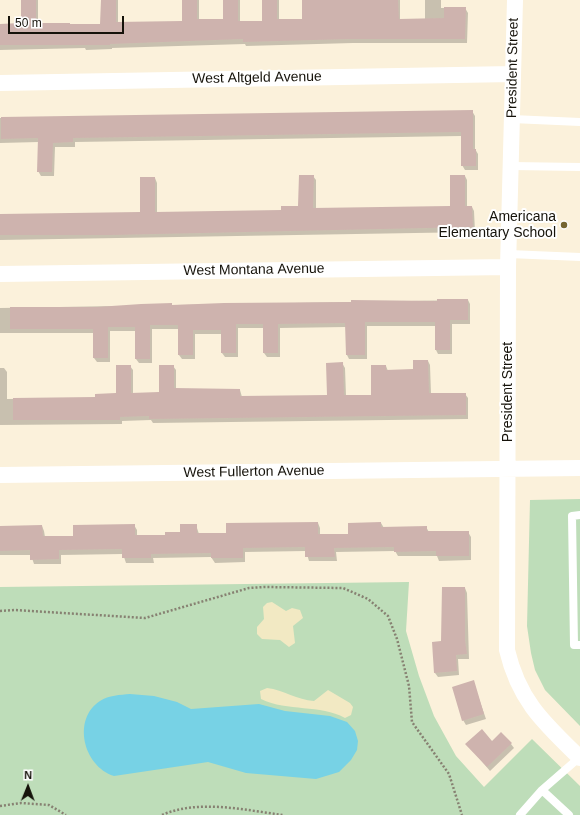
<!DOCTYPE html>
<style>
body{margin:0}
#map{position:relative;width:580px;height:815px;overflow:hidden;background:#fbf1db;font-family:Helvetica,sans-serif}
canvas{display:block}
.north{position:absolute;left:8px;top:767px;width:40px;height:40px;-webkit-text-stroke:3px #fff;paint-order:stroke;rotate:1deg;font-size:11px;font-weight:700;line-height:16px;text-align:center;color:#15120a}
.north::after{content:'';display:block;margin:auto;width:14px;height:18px;background:#15120a;clip-path:polygon(50% 0,100% 100%,50% 72%,0 100%)}
.scale{position:absolute;left:8px;top:16px;width:116px;height:18px;box-sizing:border-box;border:2px solid #15120a;border-top:0;padding-left:5px;font-size:12px;line-height:14px;white-space:nowrap;color:#15120a;-webkit-text-stroke:3px #fff;paint-order:stroke}
</style>
<div id="map">
<canvas width="580" height="815"></canvas>
<div class="north">N</div>
<div class="scale">50 m</div>
</div>
<script>
const ctx = document.querySelector('canvas').getContext('2d');
ctx.lineJoin = 'round';
function fill(path, color) {
  ctx.fillStyle = color;
  ctx.fill(path, 'evenodd');
}
function strokePath(path, color, width, dash) {
  ctx.strokeStyle = color;
  ctx.lineWidth = width;
  ctx.lineCap = dash ? 'butt' : 'round';
  ctx.setLineDash(dash || []);
  ctx.stroke(path);
}
function drawText(font, color, halo, rows, align = 'center') {
  ctx.font = font + ' Helvetica,sans-serif';
  ctx.lineWidth = 4;
  ctx.setLineDash([]);
  ctx.textBaseline = 'middle';
  ctx.strokeStyle = halo;
  ctx.fillStyle = color;
  for (const [text, x, y, turn = 0] of rows) {
    ctx.save();
    ctx.translate(x, y);
    ctx.rotate((+turn || 0) * Math.PI / 180);
    ctx.textAlign = isNaN(turn) ? turn : align;
    if (halo) ctx.strokeText(text, 0, 0);
    ctx.fillText(text, 0, 0);
    ctx.restore();
  }
}
fill(new Path2D(`
 M580 499V726L545 690 535 670 531 653 527 626 530 500Z
 M409 582 406 631 419 676 434 716 456 756 484 787 532 739 580 786V815H0V587Z`), '#beddb9');
fill(new Path2D(`
 M272 602 286 611 292 608 300 610 303 618 293 626 295 643 289 647 280 640 262 639 257 634V627L264 619 263 607 267 603Z
 M267 688C284 690 297 700 314 701L328 690 350 703 353 707 351 715 345 718C320 704 288 712 261 699L260 691Z`), '#f2e9c3');
fill(new Path2D(`
 M130 694 154 696 177 702 191 709 259 704 285 711 330 716 347 722 355 731 358 741 357 750 351 760 339 772 316 779 246 773 208 762 114 776C83 766 72 719 100 701 109 695 120 695 130 694Z`), '#77d2e5');
fill(new Path2D(`
 M22 0H38V24L101 25 102 0H118V23L183 22V0H199V20H224V0H240V22H263V0H279V20L344 19V0H400V20H425V0H441V8H465L468 13 467 43H353L246 46 245 44 112 48V49L86 50 85 48 0 50V25L22 24Z
 M472 111 475 116V149L478 154V170H465L462 165V136L75 142V147H55L54 176H41L38 171 39 142 0 143V118Z
 M313 176 316 180V209L451 207 465 176 467 180V207H472L474 211 475 232 0 240V215L141 213 155 178 157 183V213L282 211 299 207Z
 M468 300 470 304V324H452V354H438L436 350V326H367V359H349L347 355 346 327 280 328V357H267L264 353V328H238V357H225L222 353V334H195V359H182L179 355V329H152V363H139L136 359V331H110V362H97L94 358V333H0V308Z
 M428 361 430 365 431 394H465L468 398V419L153 423 151 420 122 421V424L0 425V368H4L7 372V399L96 398 117 394 130 366 133 370V394L160 393 173 366 176 370V389L240 390 242 397 328 396 342 363 345 368 346 396H372L386 366 388 371 414 370Z
 M318 523 320 528V535H349L381 523 384 528 426 527 429 532H468L471 537V560L439 561 437 556H398L395 551 336 552 337 561H309L306 551 245 552V562L215 563 211 557 153 558 154 563H126L123 554 61 555V564H34L31 555H0V527L42 526 44 531 45 537H74L134 525 137 530V536H166L181 533 196 525 199 534H227Z
 M465 588 467 593 469 659H458L459 675 438 677 435 673 442 642Z
 M473 681 486 719 466 725 463 720Z
 M492 742 511 744 514 748 490 771 467 744Z`), '#0003');
fill(new Path2D(`
 M21 0H36V23H70V24H100L101 0H116V22L182 21V0H197V19H223V0H238V21H262V0H277V19H302V0H398L399 19 444 18V7H466L465 39H350L243 42V39L110 44V45H0V24L21 23Z
 M473 110V149H476V166H461V132L73 138V142L53 143 52 172H37L38 138 1 139V117Z
 M299 175H314L313 208 450 206V175H465V206H472L473 227 111 235H0V214L140 212V177H155V212L281 210V206H298Z
 M437 299H468V320H450V350H435V322H365V355H346L345 323 278 324V353H263V324H236V353H221V330H193V355H178V325H150V359H135V327H108V358H93V329H10V307H97L141 304 172 303V305L224 303 351 302V300L437 301Z
 M413 360H428L429 393H466V415L149 419V416L120 417V420H13V398L95 397V394L116 393V365H131V393L159 392V365H174V388L240 389V396L327 395 326 363 343 362 344 395H371V365H386V370L413 369Z
 M318 522V534H348V523L381 522V527L427 526V531H469V556H436V551L394 552V547L334 548 335 557H305V547L243 548V558H211V553L151 554V558H122V549L59 550V559L30 560V550L0 551V526L42 525 43 536H73V525L135 524V535H165V532H180V524H197V533H226V523Z
 M442 587H465V640L467 654 456 655 457 671 434 673 432 642 441 641Z
 M474 680 484 714 462 721 452 687Z
 M482 729 492 741 501 732 512 743 487 767 465 744Z`), '#ceb3ae');
strokePath(new Path2D(`
 M0 611 14 610 145 618 249 588 265 587 343 588 368 599 388 616 397 639 409 686 412 722 449 774 462 815
 M0 806 21 803 49 805 66 815
 M162 815C199 799 244 810 283 815`), '#878172', 2.5, [2, 2]);
strokePath(new Path2D(`
 M512 119 580 122
 M511 166 580 167
 M509 254 580 257
 M580 515 572 516 574 645H580
 M542 790 569 815
 M520 815 542 790 580 757`), '#fff', 8);
strokePath(new Path2D(`
 M515 0 508 267 507 650C519 701 544 723 580 758
 M0 83 513 74
 M0 274 508 267
 M0 475 580 468`), '#fff', 16);
for (const [x, y, r, color] of [
 [564,225,4,"#756532"]
]) {
  const dot = new Path2D();
  dot.arc(x, y, r, 0, 2 * Math.PI);
  ctx.fillStyle = color;
  ctx.fill(dot);
  strokePath(dot, '#fff', 1.5);
}
drawText('14px', '#15120a', '#fff', [
 ["President Street",513,68,-89],
 ["West Altgeld Avenue",257,78,-1],
 ["West Montana Avenue",254,270,-1],
 ["President Street",508,392,-90],
 ["West Fullerton Avenue",254,472,-1]
]);
drawText('14px', '#15120a', '#fff', [
 ["Americana",556,217],
 ["Elementary School",556,233]
], 'right');
</script>
